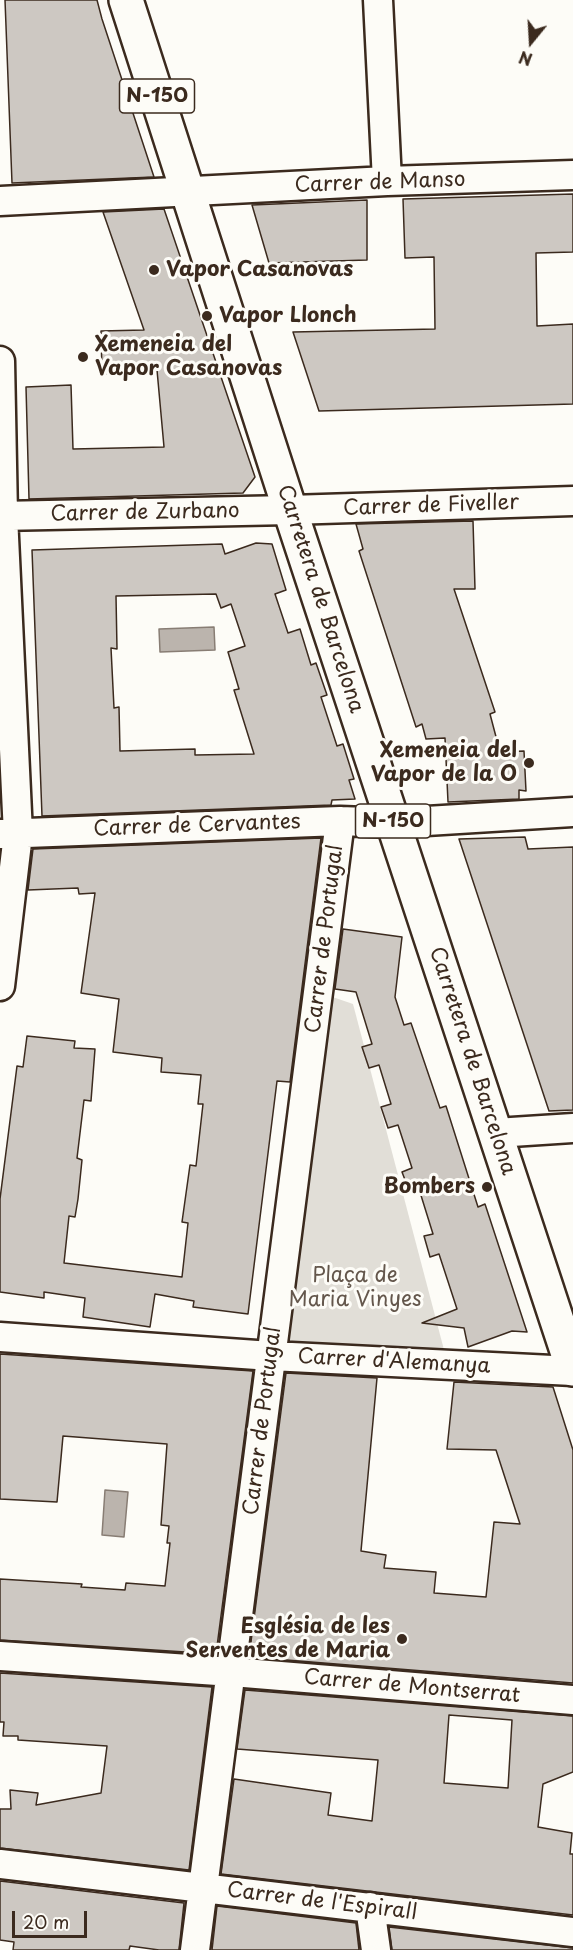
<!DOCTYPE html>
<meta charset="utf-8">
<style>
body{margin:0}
#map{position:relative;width:573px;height:1950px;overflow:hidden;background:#fdfcf7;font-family:"Playpen Sans",sans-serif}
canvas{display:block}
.north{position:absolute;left:501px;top:12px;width:60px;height:60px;-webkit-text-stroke:4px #fdfcf7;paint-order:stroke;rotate:198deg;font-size:16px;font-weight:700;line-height:24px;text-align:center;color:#3b2a1e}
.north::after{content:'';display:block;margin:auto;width:21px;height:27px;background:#3b2a1e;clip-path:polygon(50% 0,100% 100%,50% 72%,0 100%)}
.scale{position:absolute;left:12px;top:1911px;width:75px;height:27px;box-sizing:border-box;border:3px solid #3b2a1e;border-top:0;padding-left:8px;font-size:18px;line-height:21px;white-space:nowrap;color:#3b2a1e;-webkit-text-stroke:4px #fdfcf7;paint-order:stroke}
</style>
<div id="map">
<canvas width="573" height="1950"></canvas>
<div class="north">N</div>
<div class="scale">20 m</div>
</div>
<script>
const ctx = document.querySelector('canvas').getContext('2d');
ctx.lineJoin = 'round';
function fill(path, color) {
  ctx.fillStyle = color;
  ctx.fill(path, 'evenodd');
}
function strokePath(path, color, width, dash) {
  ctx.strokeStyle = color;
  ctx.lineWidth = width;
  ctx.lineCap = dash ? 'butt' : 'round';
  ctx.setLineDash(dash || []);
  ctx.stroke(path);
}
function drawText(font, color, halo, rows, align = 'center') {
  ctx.font = font + ' "Playpen Sans",sans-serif';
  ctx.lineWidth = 6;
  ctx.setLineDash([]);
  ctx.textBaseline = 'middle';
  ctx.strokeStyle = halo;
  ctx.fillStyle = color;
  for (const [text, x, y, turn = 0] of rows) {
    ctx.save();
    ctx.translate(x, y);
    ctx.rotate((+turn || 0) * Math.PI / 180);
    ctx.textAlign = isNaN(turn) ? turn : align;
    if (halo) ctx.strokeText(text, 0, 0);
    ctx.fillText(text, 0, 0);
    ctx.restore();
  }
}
fill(new Path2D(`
 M318 992 353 1004 448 1365 277 1356Z`), '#e1ded7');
const water = new Path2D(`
 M214 627 215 650 160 652 159 629Z
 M105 1490 128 1492 124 1537 102 1535Z`);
fill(water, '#bbb4ad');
strokePath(water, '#887d74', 1.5);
const building = new Path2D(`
 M5 0H97L102 19 154 177 12 183Z
 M573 194V252L536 253 537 326 573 324V404L319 411 293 332 435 329 434 257 405 258 403 199Z
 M367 200V260L269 263 252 205Z
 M164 209 255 477 243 493 29 499 26 387 71 385 73 449 164 447 157 370 102 374 101 331 144 330 103 212Z
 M473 521 475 589H454L495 712 490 714 500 752 524 751 526 791 519 790V799L448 802 445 738 426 739 422 724 416 727 359 551 363 549 356 524Z
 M256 543 272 544 286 590 275 594 288 633 300 629 311 665 316 663 327 695 321 697 337 746 343 744 354 779 349 780 355 799 332 800 331 805 42 816 32 550 222 544 225 554ZM216 594 221 608 231 604 245 646 228 652 239 689 234 690 254 754 195 755V749L120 751 119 707 114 708 111 648 117 649 116 596Z
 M525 837 528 849 573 847V1110L549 1111 459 839Z
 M321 838 290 1082 277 1081 248 1314 193 1307 194 1301 155 1294 150 1327 83 1317 85 1298 44 1292V1298L0 1292V1199L17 1066 23 1067 27 1036 75 1041 74 1048 95 1049 91 1101 84 1100 77 1158 82 1160 78 1199 75 1217 69 1216 64 1263 182 1277 188 1223 182 1222 190 1165 196 1166 203 1104H198L201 1075 161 1072 162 1058 113 1052 119 999 81 993 95 893 79 894 78 888 28 890 33 849Z
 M343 929 402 937 395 997 404 1025 411 1023 440 1108 446 1106 478 1207 485 1204 527 1332 512 1331 468 1347 464 1328 422 1323 457 1309 439 1254 430 1257 424 1236 433 1234 419 1189 410 1193 402 1172 412 1168 398 1125 388 1128 381 1107 391 1104 379 1065 369 1068 362 1047 372 1044 356 992 335 989Z
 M0 1354 253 1371 216 1654 0 1640V1579L82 1584 81 1587 125 1590 126 1583 165 1586 170 1543H167L169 1526 161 1525 167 1444 63 1436 57 1502 0 1499Z
 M286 1373 377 1378 361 1551 386 1555 384 1568 436 1572 434 1593 486 1597 494 1522 520 1524 496 1450 447 1449 454 1382 553 1387 573 1450V1683L249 1657Z
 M0 1673 212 1687 189 1870 0 1848V1809H11L10 1790 38 1793 36 1805 101 1793 107 1746 18 1740V1736H3L4 1722H0Z
 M245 1690 573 1716V1772L543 1784 538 1827 572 1833 570 1854H573V1915L221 1874 234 1779 331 1793 328 1815 372 1821 378 1760 237 1749ZM449 1715 512 1720 508 1788 444 1783Z
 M0 1881 184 1903 179 1950H159L130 1946 129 1950H13L14 1942 0 1940Z
 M217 1906 356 1923 359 1950H212Z
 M389 1927 573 1948V1950H392Z`);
fill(building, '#cdc8c2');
strokePath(building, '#3b2a1e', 1.5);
const minor = new Path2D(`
 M378 0 387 181
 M0 201 387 181 573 175
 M0 361 3 516 18 834 0 986
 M0 516 290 510 573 501
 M0 834 340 821 394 823 573 812
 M496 1133 573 1128
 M0 1337 271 1356 573 1371
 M0 1656 232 1672 573 1700
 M0 1864 573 1932
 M370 1907 376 1950
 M195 1950 340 821`);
const primary = new Path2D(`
 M126 0 290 510 573 1369`);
strokePath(minor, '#3b2a1e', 33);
strokePath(primary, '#3b2a1e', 38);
strokePath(minor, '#fdfcf7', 28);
strokePath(primary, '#fdfcf7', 33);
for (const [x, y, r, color] of [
 [154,270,6,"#3b2a1e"],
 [207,316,6,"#3b2a1e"],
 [83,357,6,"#3b2a1e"],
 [529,763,6,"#3b2a1e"],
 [487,1187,6,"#3b2a1e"],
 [402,1639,6,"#3b2a1e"]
]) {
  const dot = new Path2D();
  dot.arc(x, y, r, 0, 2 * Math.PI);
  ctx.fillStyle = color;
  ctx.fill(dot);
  strokePath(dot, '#fdfcf7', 2);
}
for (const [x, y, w] of [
 [157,96,75],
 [393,821,75]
]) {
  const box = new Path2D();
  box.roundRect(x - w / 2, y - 17, w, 34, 4.5);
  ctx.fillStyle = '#fdfcf7';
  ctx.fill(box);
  strokePath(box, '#3b2a1e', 1.5);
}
drawText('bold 20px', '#3b2a1e', null, [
 ["N-150",157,96],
 ["N-150",393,821]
]);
drawText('21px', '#3b2a1e', '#fdfcf7', [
 ["Carrer de Manso",380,183,-2],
 ["Carrer de Fiveller",431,506,-2],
 ["Carrer de Zurbano",145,513,-1],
 ["Carretera de Barcelona",320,599,72],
 ["Carrer de Cervantes",197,826,-2],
 ["Carrer de Portugal",325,939,-83],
 ["Carretera de Barcelona",472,1061,72],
 ["Carrer d'Alemanya",394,1362,3],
 ["Carrer de Portugal",263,1421,-83],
 ["Carrer de Montserrat",412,1687,5],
 ["Carrer de l'Espirall",322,1902,7]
]);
drawText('bold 21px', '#3b2a1e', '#fdfcf7', [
 ["Vapor Casanovas",166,270],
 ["Vapor Llonch",219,316],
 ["Xemeneia del",95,345],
 ["Vapor Casanovas",95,369],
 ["Xemeneia del",517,751,"right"],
 ["Vapor de la O",517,775,"right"],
 ["Bombers",475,1187,"right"],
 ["Església de les",390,1627,"right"],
 ["Serventes de Maria",390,1651,"right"]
], 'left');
drawText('21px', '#64574c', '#fdfcf7', [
 ["Plaça de",355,1276],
 ["Maria Vinyes",355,1300]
]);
</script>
